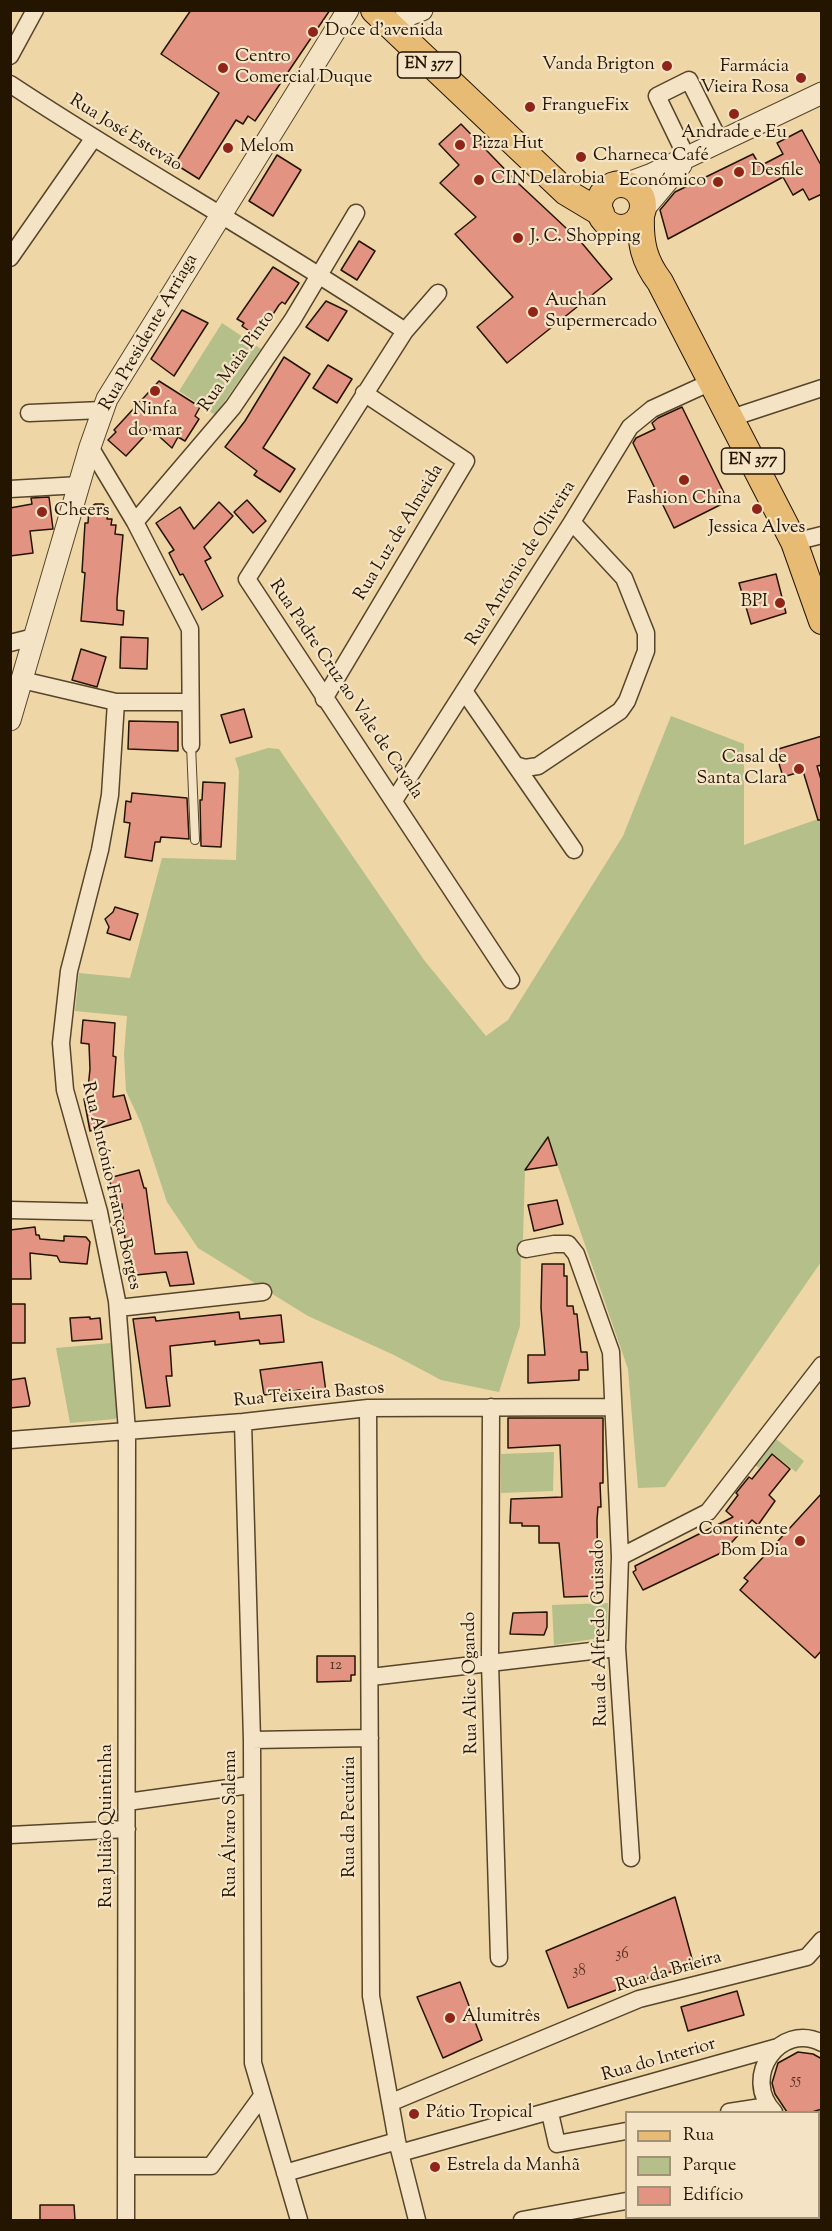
<!DOCTYPE html>
<meta charset="utf-8">
<style>
body{margin:0}
#map{position:relative;width:832px;height:2231px;overflow:hidden;background:#eed6a6;font-family:"Sorts Mill Goudy",serif}
canvas{display:block}
.frame{position:absolute;inset:0;border:12px solid #241500;pointer-events:none}
.legend{position:absolute;left:625px;top:2111px;width:195px;height:108px;box-sizing:border-box;background:#f4e4c5;border:2px solid #a19176;margin:0;padding:8px 10px;list-style:none;font-size:18px;color:#241500}
.legend li{display:flex;align-items:center;gap:12px;height:30px}
.legend b{width:30px;border:2px solid #a19176}
</style>
<div id="map">
<canvas width="832" height="2231"></canvas>
<div class="frame"></div>
<ul class="legend">
<li><b style="height:8px;background:#e7bb73"></b>Rua</li>
<li><b style="height:16px;background:#b4bf8a"></b>Parque</li>
<li><b style="height:16px;background:#e39382"></b>Edifício</li>
</ul>
</div>
<script>
const ctx = document.querySelector('canvas').getContext('2d');
ctx.lineJoin = 'round';
function fill(path, color) {
  ctx.fillStyle = color;
  ctx.fill(path, 'evenodd');
}
function strokePath(path, color, width, dash) {
  ctx.strokeStyle = color;
  ctx.lineWidth = width;
  ctx.lineCap = dash ? 'butt' : 'round';
  ctx.setLineDash(dash || []);
  ctx.stroke(path);
}
function drawText(font, color, halo, rows, align = 'center') {
  ctx.font = font + ' "Sorts Mill Goudy",serif';
  ctx.lineWidth = 4.5;
  ctx.setLineDash([]);
  ctx.textBaseline = 'middle';
  ctx.strokeStyle = halo;
  ctx.fillStyle = color;
  for (const [text, x, y, turn = 0] of rows) {
    ctx.save();
    ctx.translate(x, y);
    ctx.rotate((+turn || 0) * Math.PI / 180);
    ctx.textAlign = isNaN(turn) ? turn : align;
    if (halo) ctx.strokeText(text, 0, 0);
    ctx.fillText(text, 0, 0);
    ctx.restore();
  }
}
fill(new Path2D(`
 M222 323 261 349 215 415 179 391Z
 M671 716 744 744V845L821 818V1262L665 1487 638 1488 628 1369 548 1138 525 1170 523 1240 521 1241 520 1326 499 1392 441 1380 394 1355 308 1316 198 1248 167 1202 141 1123 126 1091 124 1054 127 1016 75 1011 79 973 130 978 162 858 236 860 239 771 235 758 268 748 279 749 424 960 486 1036 508 1020 623 836Z
 M111 1343 122 1411 115 1419 70 1423 56 1348Z
 M776 1439 804 1461 796 1472 772 1453 759 1468 755 1465Z
 M554 1452 553 1491 501 1493V1454Z
 M608 1603 606 1637 554 1645 552 1605Z`), '#b4bf8a');
const building = new Path2D(`
 M191 10H330L255 121 248 116 243 124 236 120 199 179 175 164 219 93 161 54Z
 M461 124 519 184 581 242 612 279 507 363 477 327 513 297 455 234 476 217 440 183 459 165 439 144Z
 M802 130 822 167V194L809 200 803 189 793 195 783 177 668 239 660 210 675 192 753 154 760 166 783 154 777 143Z
 M277 155 301 170 273 216 249 201Z
 M359 241 375 251 357 280 341 270Z
 M273 267 299 283 285 304 282 302 279 305 258 337 242 326 244 323 237 319Z
 M326 301 347 311 328 341 306 327Z
 M182 310 208 323 174 376 151 359Z
 M284 357 310 374 263 448 295 469 280 492 254 475 257 471 225 447 245 421Z
 M328 365 352 379 337 403 313 388Z
 M159 381 200 407 195 416 199 419 185 441 178 437 172 448 151 429 126 456 108 440 116 432 114 430Z
 M682 407 728 501 674 528 633 443 636 438 655 429 652 423 658 418Z
 M49 497 53 529 30 531 33 553 10 556V508L32 504 31 498Z
 M247 500 266 521 253 533 234 512Z
 M219 502 233 516 204 547 211 558 205 561 223 596 202 610 183 574 180 575 169 553 174 550 156 523 180 507 194 529Z
 M95 504H103L108 510 107 519H112L111 525H116L115 534 123 535 117 599V610L124 611 123 625 81 621 85 573 82 572 85 523H88L89 508Z
 M776 574 786 613 751 624 739 583Z
 M121 637 148 638 147 669 120 668Z
 M81 649 106 657 97 687 72 680Z
 M244 709 252 737 230 743 221 715Z
 M129 721 178 722V751L128 749Z
 M822 736V765L817 766 822 783V820H818L803 771 783 777 775 750Z
 M203 782 225 783 221 847 201 846 200 800H202Z
 M132 793 187 798 189 839 161 837 160 842H155L152 861 125 857 130 823 124 822 126 801 131 802Z
 M115 907 138 914 130 940 107 933 109 927 105 919 113 912Z
 M83 1020 115 1023 113 1056 116 1057 113 1097 124 1095 131 1119 90 1131 84 1099 87 1098 90 1069 89 1044 81 1043Z
 M548 1137 557 1165 525 1170Z
 M139 1170 144 1188H146L155 1254 187 1252 194 1284 170 1286 166 1272 126 1276 123 1252 126 1251 122 1204 116 1205 109 1178Z
 M557 1200 563 1224 534 1231 528 1205Z
 M35 1227 36 1235H39L40 1239 64 1241V1236L86 1237 90 1242 87 1264 60 1262 57 1256 30 1253 31 1279H10V1230Z
 M542 1264H564V1276H567V1306H573L574 1314H577L581 1352H587L588 1370H579V1380L528 1383V1355H545L541 1308Z
 M10 1304H25V1343H10Z
 M239 1312 240 1319 281 1315 284 1342 260 1344 259 1340 215 1345V1341L170 1346 172 1376H166L170 1406 146 1408 133 1319 155 1317 156 1321Z
 M90 1317V1319L100 1318 102 1339 72 1341 70 1318Z
 M322 1362 326 1392 301 1395 300 1390 264 1395 260 1370Z
 M25 1378 30 1403 29 1406 10 1408V1380Z
 M508 1418H603V1483H600L601 1507H598L597 1520 598 1596 564 1597 559 1543H539V1526H522V1523H510L511 1499 562 1497 560 1445 508 1448Z
 M772 1454 790 1469 769 1495 775 1501 758 1525 752 1520 723 1552 643 1590 633 1572 636 1570 635 1566 733 1517 726 1511 738 1495 736 1493 749 1477 752 1479Z
 M822 1493V1650L815 1658 740 1590 748 1581 744 1578Z
 M547 1612V1627L544 1635 510 1634 513 1613Z
 M317 1656H355V1675H351V1681L317 1682Z
 M675 1897 694 1966 651 1977 568 2008 546 1951Z
 M460 1982 482 2040 443 2058 417 1997Z
 M737 1991 744 2015 688 2031 681 2007Z
 M798 2052 813 2054 822 2059V2109L812 2112H787L775 2094 772 2083 778 2063Z
 M40 2205H74L75 2220H40Z`);
fill(building, '#e39382');
strokePath(building, '#241500', 1.5);
const service = new Path2D(`
 M191 745 195 840`);
const minor = new Path2D(`
 M10 56 35 10
 M10 84C140 170 276 244 405 331L247 579 511 980
 M687 158 657 96 689 80 720 142
 M10 258 93 139
 M405 331 438 293
 M29 413 103 410
 M731 418 822 388
 M90 447 135 522 190 629 191 745
 M10 489 80 485
 M135 522 233 407 293 319 356 213
 M794 542 822 535
 M10 643 34 637
 M22 680 116 702H188
 M464 691 574 850
 M324 699 466 461 364 393
 M116 702 110 795 100 850 69 971 61 1043 65 1090 99 1212 117 1301 127 1431 126 2220
 M516 765 525 768 538 766 620 711 627 701 646 651V633L624 578 572 522
 M395 799 572 522 630 427 652 409 711 382
 M10 1210 99 1212
 M526 1249 554 1244H568L576 1254 611 1352 620 1557 617 1648 631 1858
 M118 1308 263 1292
 M491 1407 490 1663 499 1958
 M368 1408 371 1996 397 2141 417 2220
 M243 1422 252 1740 253 2063 299 2220
 M10 1440 243 1422 368 1408 612 1407
 M620 1557 708 1512 822 1365
 M371 1677 617 1648
 M252 1740 370 1738
 M127 1802 250 1785
 M10 1835 127 1829
 M392 2102 639 1999 807 1957 822 1940
 M729 2112 768 2106
 M774 2112C741 2078 779 2021 822 2043
 M550 2113 557 2144 626 2131
 M818 2121 822 2120
 M400 2153 778 2047
 M128 2166H211L262 2096
 M285 2173 397 2141
 M725 2218V2220
 M522 2220 626 2201`);
const tertiary = new Path2D(`
 M393 29 409 15 422 10
 M625 184 652 174 822 93
 M643 210 681 165
 M10 720 90 447 107 399 348 10`);
const primary = new Path2D(`
 M374 10 566 192 601 213
 M599 206a22 22 0 1 1 44 0a22 22 0 1 1-44 0Z
 M641 216C640 243 644 261 660 282L794 542 822 621`);
strokePath(service, '#56452a', 10);
strokePath(minor, '#56452a', 19);
strokePath(tertiary, '#56452a', 23);
strokePath(primary, '#241500', 28);
strokePath(service, '#f4e4c5', 8);
strokePath(minor, '#f4e4c5', 16);
strokePath(tertiary, '#f4e4c5', 21);
strokePath(primary, '#e7bb73', 26);
for (const [x, y, r, color] of [
 [313,32,6,"#8f2418"],
 [667,66,6,"#8f2418"],
 [223,68,6,"#8f2418"],
 [801,78,6,"#8f2418"],
 [530,107,6,"#8f2418"],
 [734,114,6,"#8f2418"],
 [460,145,6,"#8f2418"],
 [228,148,6,"#8f2418"],
 [581,157,6,"#8f2418"],
 [739,172,6,"#8f2418"],
 [479,180,6,"#8f2418"],
 [718,182,6,"#8f2418"],
 [518,238,6,"#8f2418"],
 [533,312,6,"#8f2418"],
 [155,391,6,"#8f2418"],
 [684,480,6,"#8f2418"],
 [757,509,6,"#8f2418"],
 [42,512,6,"#8f2418"],
 [780,603,6,"#8f2418"],
 [799,769,6,"#8f2418"],
 [800,1541,6,"#8f2418"],
 [450,2018,6,"#8f2418"],
 [414,2114,6,"#8f2418"],
 [435,2167,6,"#8f2418"]
]) {
  const dot = new Path2D();
  dot.arc(x, y, r, 0, 2 * Math.PI);
  ctx.fillStyle = color;
  ctx.fill(dot);
  strokePath(dot, '#f4e4c5', 2);
}
drawText('15px', '#543420', null, [
 ["12",336,1666],
 ["36",622,1955],
 ["38",579,1972],
 ["55",796,2081]
]);
for (const [x, y, w] of [
 [429,65,63],
 [753,461,63]
]) {
  const box = new Path2D();
  box.roundRect(x - w / 2, y - 13, w, 26, 4.5);
  ctx.fillStyle = '#f4e4c5';
  ctx.fill(box);
  strokePath(box, '#241500', 1.5);
}
drawText('bold 16px', '#241500', null, [
 ["EN 377",429,65],
 ["EN 377",753,461]
]);
drawText('18px', '#241500', '#f4e4c5', [
 ["Doce d'avenida",325,32],
 ["Centro",235,58],
 ["Comercial Duque",235,79],
 ["Vanda Brigton",655,66,"right"],
 ["Farmácia",789,68,"right"],
 ["Vieira Rosa",789,89,"right"],
 ["FrangueFix",542,107],
 ["Andrade e Eu",734,134,"center"],
 ["Pizza Hut",472,145],
 ["Melom",240,148],
 ["Charneca Café",593,157],
 ["Desfile",751,172],
 ["CIN Delarobia",491,180],
 ["Económico",706,182,"right"],
 ["J. C. Shopping",530,238],
 ["Auchan",545,302],
 ["Supermercado",545,323],
 ["Ninfa",155,411,"center"],
 ["do mar",155,432,"center"],
 ["Fashion China",684,500,"center"],
 ["Cheers",54,512],
 ["Jessica Alves",757,529,"center"],
 ["BPI",768,603,"right"],
 ["Casal de",787,759,"right"],
 ["Santa Clara",787,780,"right"],
 ["Continente",788,1531,"right"],
 ["Bom Dia",788,1552,"right"],
 ["Alumitrês",462,2018],
 ["Pátio Tropical",426,2114],
 ["Estrela da Manhã",447,2167]
], 'left');
drawText('18px', '#241500', '#f4e4c5', [
 ["Rua José Estevão",125,134,32],
 ["Rua Presidente Arriaga",150,333,-60],
 ["Rua Maia Pinto",238,362,-55],
 ["Rua Luz de Almeida",400,533,-59],
 ["Rua António de Oliveira",522,564,-58],
 ["Rua Padre Cruz ao Vale de Cavala",345,690,56],
 ["Rua António França Borges",110,1186,77],
 ["Rua Teixeira Bastos",309,1396,-5],
 ["Rua de Alfredo Guisado",601,1633,-91],
 ["Rua Alice Ogando",472,1683,-91],
 ["Rua da Pecuária",351,1817,-90],
 ["Rua Álvaro Salema",232,1824,-90],
 ["Rua Julião Quintinha",108,1826,-90],
 ["Rua da Brieira",669,1973,-16],
 ["Rua do Interior",659,2061,-16]
]);
</script>
